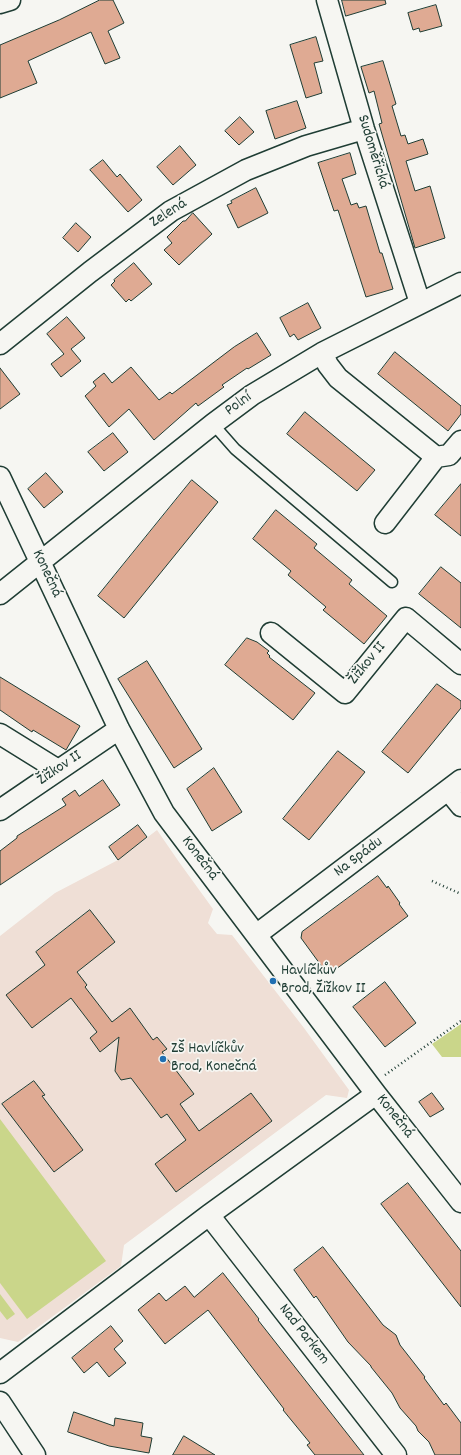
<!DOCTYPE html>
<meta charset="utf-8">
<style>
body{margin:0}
canvas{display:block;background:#f6f6f2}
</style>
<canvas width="461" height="1455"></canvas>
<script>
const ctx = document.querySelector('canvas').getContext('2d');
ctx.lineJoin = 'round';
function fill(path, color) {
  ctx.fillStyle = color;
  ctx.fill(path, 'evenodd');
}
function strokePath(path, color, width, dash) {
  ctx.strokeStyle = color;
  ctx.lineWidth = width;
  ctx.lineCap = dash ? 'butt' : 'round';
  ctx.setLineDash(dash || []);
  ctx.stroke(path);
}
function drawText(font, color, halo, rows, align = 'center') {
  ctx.font = font + ' Dekko,sans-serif';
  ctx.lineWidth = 3.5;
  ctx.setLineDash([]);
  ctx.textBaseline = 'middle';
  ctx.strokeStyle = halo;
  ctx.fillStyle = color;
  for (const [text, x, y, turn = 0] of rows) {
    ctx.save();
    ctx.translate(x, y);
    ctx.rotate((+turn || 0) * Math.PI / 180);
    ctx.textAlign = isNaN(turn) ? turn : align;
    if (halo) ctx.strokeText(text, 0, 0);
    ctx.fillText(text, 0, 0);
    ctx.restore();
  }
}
fill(new Path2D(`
 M157 830 179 862 213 909 208 923 217 934 232 935 304 1028 349 1090 347 1098 326 1095 124 1245 121 1266 18 1342 0 1338V936L55 893 118 860Z`), '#efdfd6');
fill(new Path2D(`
 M461 1024V1057H442L432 1044Z
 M0 1119 106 1261 27 1319 0 1283Z
 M0 1294 15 1314 7 1320 0 1311Z`), '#cad68a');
const building = new Path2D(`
 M100 0H113L124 23 108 31 120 58 105 64 91 32 28 61 37 83 0 98V45L59 20Z
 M342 0H385L386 4 346 16Z
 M436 5 442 26 420 32 419 28 413 30 408 13Z
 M316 37 323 61 314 63 322 93 306 98 290 45Z
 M383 61 396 104 392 106 401 136 405 135 408 144 423 139 428 154 406 161 415 191 430 186 445 238 415 248 379 124 382 123 374 91 369 93 361 67Z
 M297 101 306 128 275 139 266 111Z
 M240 117 254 132 239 145 225 131Z
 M180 146 196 165 173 185 157 167Z
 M350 153 356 174 342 179 351 205 357 203 359 208 366 206 380 253H382L393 289 366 297 338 210 334 211 318 163Z
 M103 160 117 177 120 174 142 200 128 212 90 170Z
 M256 188 268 213 238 228 227 205 232 203 231 201Z
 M193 213 212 234 179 265 164 250 172 243 167 237 183 221H185Z
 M76 223 91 237 78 252 63 238Z
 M134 263 152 284 131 301 129 299 126 302 111 285 115 281 114 280Z
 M308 303 321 328 298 340 294 334 290 337 280 318Z
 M67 317 85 338 71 349 81 361 61 377 51 364 64 354 47 334Z
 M257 333 271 355 248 369 247 368 222 385 224 387 198 406 196 403 154 440 129 409 109 427 85 396 96 386 93 382 104 373 112 383 131 367 159 400 170 392 172 394 234 347Z
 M395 352 461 406V414L448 431 378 374Z
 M0 368 20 394 0 409Z
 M305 412 375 470 357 491 287 434Z
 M113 433 128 452 104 471 88 452Z
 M46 473 63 492 44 508 28 489Z
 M192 480 218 502 124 618 98 596Z
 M461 484V536L435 515Z
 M276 510 317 544 314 548 352 580 349 584 387 616 364 644 323 610 326 607 288 575 291 571 253 539Z
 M441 567 461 583V628L419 594Z
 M247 638 257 642 269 651 267 653 270 656 269 657 315 693 293 720 225 665Z
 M147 661 202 749 174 768 118 679Z
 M0 677 80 726 66 750 33 730 32 732 0 710Z
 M437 684 461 701V708L408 773 382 752Z
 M338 751 365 772 309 840 283 819Z
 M214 768 242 812 212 831 187 789Z
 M103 780 120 805 0 885V851L17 838V836L66 805 62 799 75 790 79 796Z
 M138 825 147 837 118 860 109 847Z
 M378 876 387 888 388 886 400 903 399 904 408 916 328 975 301 938 302 932Z
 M90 910 115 942 77 972 87 985 85 987 112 1022 130 1008 153 1040 157 1037 167 1049 162 1052 194 1094 180 1104 199 1131 251 1093 272 1121 176 1192 155 1164 186 1140 167 1114 161 1118 131 1078 121 1080 115 1071 119 1037 100 1052 90 1038 97 1032 71 998 32 1028 6 995 45 965 36 952Z
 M385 982 416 1023 385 1047 353 1007Z
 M34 1081 45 1095 42 1096 83 1150 54 1172 2 1104Z
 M432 1093 444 1109 430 1117 419 1102Z
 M408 1183 461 1251V1307L381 1204Z
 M323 1247 383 1325 396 1335 400 1345 425 1377 424 1378 444 1405 446 1403 461 1423V1455H435L429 1442 418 1431 416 1426 400 1408 392 1393 371 1367V1366L348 1342 316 1296 314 1298 294 1270Z
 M223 1273 259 1319 258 1320 364 1455H315L307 1445 310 1443 283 1410 284 1409 208 1310 165 1344 138 1310 159 1293 166 1301 185 1286 194 1297Z
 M111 1326 123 1341 114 1349 126 1363 109 1377 97 1362 84 1373 72 1358Z
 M74 1412 114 1426 115 1418 143 1423 141 1436 152 1438 149 1453 109 1446 68 1432Z
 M184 1436 215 1455H173Z`);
fill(building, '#dfaa93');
strokePath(building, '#1f3d34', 1);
const lane = new Path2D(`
 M213 424 235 449 392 582`);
const street = new Path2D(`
 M327 0 364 129 420 303
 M0 3 10 0
 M0 344 90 272 171 211 246 170 306 146 364 129
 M322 353 328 365 338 378 436 457
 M0 477 119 729 164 813 376 1094 461 1202
 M385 523 436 457 449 455 461 441
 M0 594 213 424 252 395 322 353 461 283
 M271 633 345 693 406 618 461 664
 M0 734 58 770
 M448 790 461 806
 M0 810 119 729
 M256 935 461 780
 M209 1215 396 1455
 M0 1373 209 1215 376 1094
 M0 1402 35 1455`);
strokePath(lane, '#1f3d34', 13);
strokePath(street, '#1f3d34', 23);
strokePath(new Path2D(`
 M432 881 461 894
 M385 1075 461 1021`), '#1f3d34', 2.5, [1, 3]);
strokePath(lane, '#f6f6f2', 10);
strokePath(street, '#f6f6f2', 20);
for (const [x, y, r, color] of [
 [273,981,4,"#1f6fb2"],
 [163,1059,4,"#1f6fb2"]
]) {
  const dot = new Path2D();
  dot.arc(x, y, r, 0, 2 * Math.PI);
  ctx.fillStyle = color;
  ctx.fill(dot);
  strokePath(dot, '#f6f6f2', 1.5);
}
drawText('16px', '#1f3d34', '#f6f6f2', [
 ["Sudoměřická",372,152,73],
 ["Zelená",169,214,-33],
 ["Polní",239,405,-36],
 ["Konečná",46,574,65],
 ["Žižkov II",368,664,-51],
 ["Žižkov II",60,769,-34],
 ["Na Spádu",359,858,-37],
 ["Konečná",199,859,53],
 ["Konečná",394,1117,52],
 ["Nad Parkem",303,1335,52]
]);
drawText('16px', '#1f3d34', '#f6f6f2', [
 ["Havlíčkův",281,972],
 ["Brod, Žižkov II",281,990],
 ["ZŠ Havlíčkův",171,1050],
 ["Brod, Konečná",171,1068]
], 'left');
</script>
